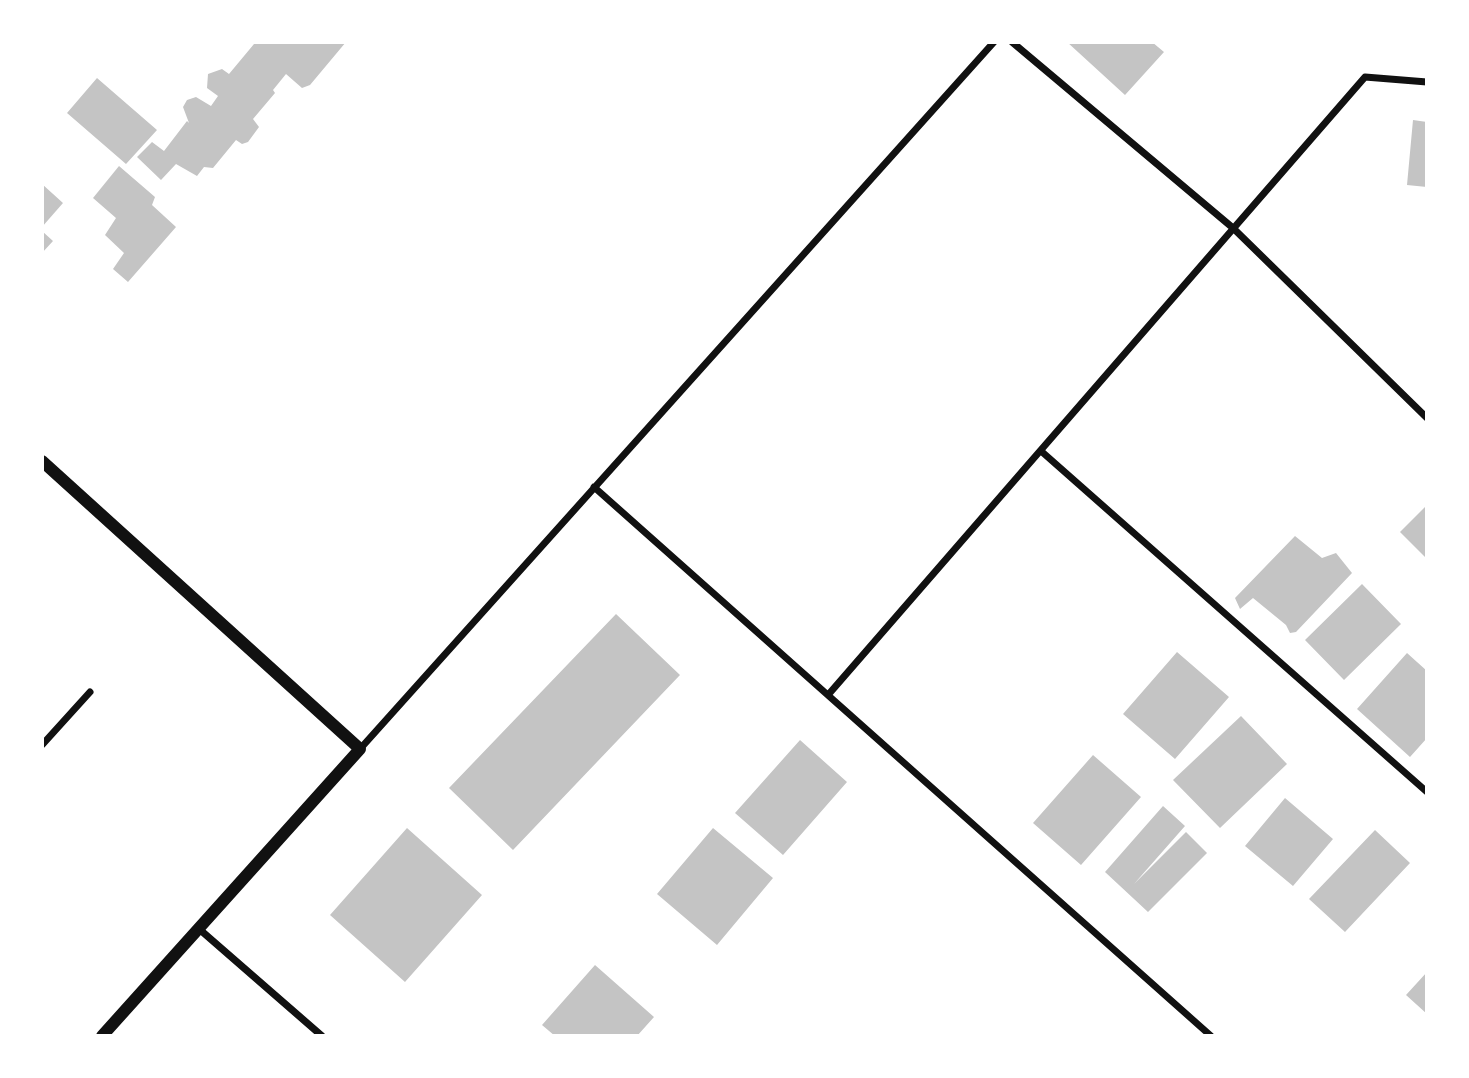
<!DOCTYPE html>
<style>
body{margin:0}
#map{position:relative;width:1469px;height:1078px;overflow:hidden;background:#fff;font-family:Montserrat,sans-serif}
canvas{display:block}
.frame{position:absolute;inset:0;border:44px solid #fff;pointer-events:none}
</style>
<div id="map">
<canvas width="1469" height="1078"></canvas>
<div class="frame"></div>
</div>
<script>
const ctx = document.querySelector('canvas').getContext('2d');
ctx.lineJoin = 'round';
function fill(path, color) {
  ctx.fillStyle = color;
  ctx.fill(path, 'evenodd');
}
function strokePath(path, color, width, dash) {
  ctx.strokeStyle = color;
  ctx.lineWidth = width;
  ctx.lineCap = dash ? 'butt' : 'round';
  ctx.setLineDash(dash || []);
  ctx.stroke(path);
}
fill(new Path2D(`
 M251 42H346L310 85 302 88 286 74 273 90 275 93 253 119 259 127 248 142 242 144 236 140 213 168 204 167 197 176 176 164 161 180 137 157 152 142 164 151 187 121 189 123 183 107 187 100 196 97 211 106 218 96 207 88 208 74 222 69 229 74 254 44Z
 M1067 42H1152L1164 52 1125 95Z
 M97 78 157 130 126 164 67 113Z
 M1413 120 1427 122V187L1407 185Z
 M119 166 155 197 152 205 176 227 128 282 113 269 124 253 105 235 116 218 93 198Z
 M42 184 63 203 42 227Z
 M42 231 53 241 42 253Z
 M1427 505V559L1400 532Z
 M1295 536 1322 558 1336 553 1352 573 1296 632 1290 633 1286 625 1253 598 1240 609 1235 598Z
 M1362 584 1401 624 1344 680 1305 640Z
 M616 614 680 675 513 850 449 788Z
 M1177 652 1229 697 1175 759 1123 714Z
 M1407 653 1427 671V738L1410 757 1357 709Z
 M1241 716 1287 764 1220 828 1173 780Z
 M800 740 847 782 783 855 735 813Z
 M1093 755 1141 797 1081 865 1033 823Z
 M1285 798 1333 839 1293 886 1245 846Z
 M1163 806 1185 826 1134 884 1186 832 1207 853 1148 912 1105 872Z
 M407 828 482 895 405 982 330 915Z
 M713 828 773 878 717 945 657 894Z
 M1375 830 1410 863 1345 932 1309 899Z
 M595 965 654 1017 637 1036H555L542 1025Z
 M1427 972V1014L1406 995Z`), '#c4c4c4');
strokePath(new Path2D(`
 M1012 42 1233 228 1427 418
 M1041 451 1427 792
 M594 487 1211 1036
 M828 695 1365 77 1427 82
 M42 745 90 692
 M360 749 994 42
 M198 928 322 1036`), '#111', 7);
strokePath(new Path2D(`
 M42 461 360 749 102 1036`), '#111', 12);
</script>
